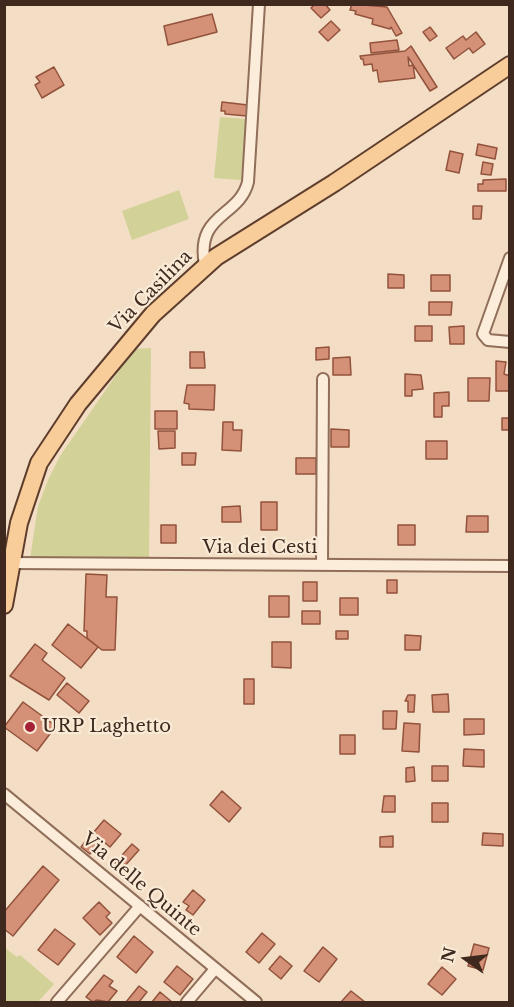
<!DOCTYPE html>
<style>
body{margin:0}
#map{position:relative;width:514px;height:1007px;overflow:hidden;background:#f3dec5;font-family:"Libre Baskerville",serif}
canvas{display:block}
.frame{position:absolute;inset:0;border:6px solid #3f291e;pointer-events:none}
.north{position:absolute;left:436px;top:929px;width:60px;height:60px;-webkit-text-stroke:4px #f9ead6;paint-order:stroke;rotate:284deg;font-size:16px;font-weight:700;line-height:24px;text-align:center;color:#3f291e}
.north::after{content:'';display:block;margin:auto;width:21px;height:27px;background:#3f291e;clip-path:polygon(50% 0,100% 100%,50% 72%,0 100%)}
</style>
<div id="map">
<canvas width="514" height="1007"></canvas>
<div class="frame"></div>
<div class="north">N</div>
</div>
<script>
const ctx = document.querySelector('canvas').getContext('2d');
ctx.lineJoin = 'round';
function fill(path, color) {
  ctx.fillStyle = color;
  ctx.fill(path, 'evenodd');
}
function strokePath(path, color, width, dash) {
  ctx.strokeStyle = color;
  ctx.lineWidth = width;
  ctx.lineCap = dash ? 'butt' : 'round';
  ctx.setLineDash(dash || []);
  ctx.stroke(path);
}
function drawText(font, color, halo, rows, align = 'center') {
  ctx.font = font + ' "Libre Baskerville",serif';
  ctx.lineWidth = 4.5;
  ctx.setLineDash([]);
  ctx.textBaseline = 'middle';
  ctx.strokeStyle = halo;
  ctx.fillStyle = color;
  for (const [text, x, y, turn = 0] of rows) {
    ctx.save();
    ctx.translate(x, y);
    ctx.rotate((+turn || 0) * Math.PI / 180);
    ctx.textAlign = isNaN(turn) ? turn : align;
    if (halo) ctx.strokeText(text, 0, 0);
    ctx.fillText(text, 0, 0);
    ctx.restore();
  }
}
fill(new Path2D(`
 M220 117 246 119 241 180 214 178Z
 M179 190 189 219 132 240 122 211Z
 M151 348 149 558 30 559 38 506 48 480 60 456 134 349Z
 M4 947 17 957 20 955 54 984 38 1002H5Z`), '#d2d197');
const building = new Path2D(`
 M315 4H325L330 10 321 18 311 8Z
 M352 4 387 7 402 33 396 36 391 27 390 29 372 24 373 19 355 14 356 11 350 10Z
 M212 14 217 32 168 45 164 26Z
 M331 21 340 30 328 41 319 32Z
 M430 27 437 36 430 41 423 32Z
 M476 32 485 44 473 53 469 48 454 59 446 48 463 36 466 40Z
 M397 40 399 50 371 53 370 43Z
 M411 46 437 87 430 91 408 57 409 66 413 65 415 78 379 82 377 70 373 71 372 64 364 65 363 59H361L360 56 405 51Z
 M54 67 64 85 42 98 35 85 40 82 36 77Z
 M222 102 248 105 247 116 225 114V111H221Z
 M478 144 497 148 495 159 476 155Z
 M450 151 463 154 459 173 446 170Z
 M483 162 493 164 491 175 481 174Z
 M506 179V191H478V184H483V180Z
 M473 206H482L481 219H473Z
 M388 274 404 275V288H388Z
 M431 275H450V291H431Z
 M429 302H452L451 315H429Z
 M415 326H432V341H415Z
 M464 326V344H450L449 327Z
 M329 347V359L316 360V348Z
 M190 352H204L205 368H190Z
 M350 357 351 375H333V358Z
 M496 361 506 362 504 374 510 376V391H496Z
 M405 374 421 375 423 389 412 390V396H405Z
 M468 378H490L489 401H468Z
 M187 385H215L214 410 189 409V404L184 403Z
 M449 392V406H442V417H434V393Z
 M155 411H177V429H155Z
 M502 418H510V430H502Z
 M223 422H233V430H242L241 451 222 450Z
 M331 429 349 430V447H331Z
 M158 431H175V448L159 449Z
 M426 441H447V459H426Z
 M182 453H196L195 465H182Z
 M296 458H316V474H296Z
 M261 502H277V530H261Z
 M240 506 241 522H222V507Z
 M467 516H488V532H466Z
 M161 525H176V543H161Z
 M398 525H415V545H398Z
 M86 574 107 575 106 597H117L115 650H102L87 638V631H84Z
 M387 580H397V593H387Z
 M303 582H317V601H303Z
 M269 596H289V617H269Z
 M340 598H358V615H340Z
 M302 611H320V624H302Z
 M68 624 98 647 81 668 52 645Z
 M336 631H348V639H336Z
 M405 635 421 636 420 650H405Z
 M272 642H291V668L272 667Z
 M35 644 47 653 42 660 65 678 49 700 10 676Z
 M244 679H254V704H244Z
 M67 683 89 701 79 713 57 695Z
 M448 694 449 712H433L432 695Z
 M408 695H415L414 712H408V701H405Z
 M23 702 56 726 37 751 4 727Z
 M383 711H397L396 729H383Z
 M464 719H484V734L464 735Z
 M404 723 420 724 419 752 402 751Z
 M340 735H355V754H340Z
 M464 749 484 750V767L463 766Z
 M432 766H448V781H432Z
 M414 767 415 781 406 782V768Z
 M222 791 241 808 229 822 210 805Z
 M384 796H395V812H382Z
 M432 803H448V822H432Z
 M104 820 121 834 110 847 93 833Z
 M483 833 503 834V846L482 845Z
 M393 836V847H380V837Z
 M88 838 97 845 90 854 81 847Z
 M132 844 139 850 122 869 115 863Z
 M43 866 59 880 13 936 4 929V912Z
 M193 890 205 900 193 915 186 910 189 906 183 902Z
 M99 902 110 913 106 917 112 923 100 935 83 918Z
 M55 929 75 944 58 965 38 950Z
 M262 933 275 944 259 963 246 952Z
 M134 936 153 952 136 973 117 957Z
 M474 944 489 948 483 970 468 966Z
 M323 947 337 959 319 982 304 971Z
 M280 956 292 966 281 979 269 969Z
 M177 966 193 979 180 995 164 982Z
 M442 967 456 979 442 995 428 984Z
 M104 975 113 981 109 986 117 991 108 1002 97 1000 93 1002 86 997Z
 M139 986 147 992 139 1002H126Z
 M351 991 365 1002H341Z
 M160 992 172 1002H152Z`);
fill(building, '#d49177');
strokePath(building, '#92523c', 1.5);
const minor = new Path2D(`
 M510 258 483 334 488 340 510 342
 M205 265C195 213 239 218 248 182L259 4
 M11 563 510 566
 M322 564 323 379
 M4 794 256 1002
 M57 1002 140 906
 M187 1002 215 969`);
const primary = new Path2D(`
 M4 605 19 523 39 463 78 404 153 314 216 257 334 183 510 65`);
strokePath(minor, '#906e59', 14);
strokePath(primary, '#5e3d2d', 20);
strokePath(minor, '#fcedda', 10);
strokePath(primary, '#f8cd9a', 16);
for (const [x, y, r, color] of [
 [30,727,6,"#a52236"]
]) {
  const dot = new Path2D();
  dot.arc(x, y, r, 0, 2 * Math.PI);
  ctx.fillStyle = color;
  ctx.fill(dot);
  strokePath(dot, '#f9ead6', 2);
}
drawText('18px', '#3f291e', '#f9ead6', [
 ["Via Casilina",151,292,-45],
 ["Via dei Cesti",260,548],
 ["Via delle Quinte",141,885,40]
]);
drawText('18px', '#3f291e', '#f9ead6', [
 ["URP Laghetto",42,727]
], 'left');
</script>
